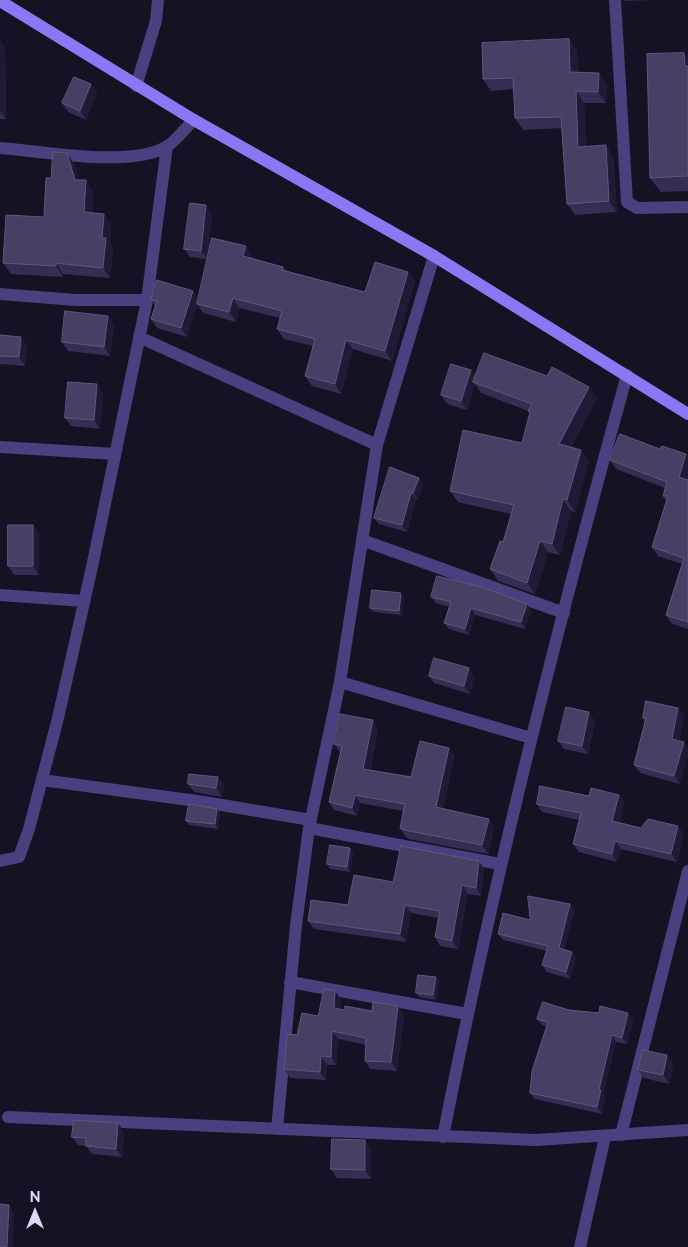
<!DOCTYPE html>
<style>
body{margin:0}
#map{position:relative;width:688px;height:1247px;overflow:hidden;background:#171124;font-family:Raleway,sans-serif}
canvas{display:block}
.north{position:absolute;left:10px;top:1187px;width:50px;height:50px;-webkit-text-stroke:4px #171124;paint-order:stroke;rotate:0deg;font-size:14px;font-weight:700;line-height:20px;text-align:center;color:#e0d8fb}
.north::after{content:'';display:block;margin:auto;width:18px;height:22px;background:#e0d8fb;clip-path:polygon(50% 0,100% 100%,50% 72%,0 100%)}
</style>
<div id="map">
<canvas width="688" height="1247"></canvas>
<div class="north">N</div>
</div>
<script>
const ctx = document.querySelector('canvas').getContext('2d');
ctx.lineJoin = 'round';
function strokePath(path, color, width, dash) {
  ctx.strokeStyle = color;
  ctx.lineWidth = width;
  ctx.lineCap = dash ? 'butt' : 'round';
  ctx.setLineDash(dash || []);
  ctx.stroke(path);
}
function fill(path, color) {
  ctx.fillStyle = color;
  ctx.fill(path, 'evenodd');
}
strokePath(new Path2D(`
 M615 0 627 202 637 208 688 207
 M136 86 156 21 158 0
 M0 148C43 151 129 168 166 147 176 141 185 128 194 120
 M0 294 76 300H147
 M139 337 377 445
 M0 447 115 454
 M362 540 564 613
 M0 595 84 601
 M340 682 531 738
 M42 780 204 802 311 820
 M309 828 500 864
 M0 861 19 857 29 829 58 718 92 567 147 300 167 146
 M290 982 467 1014
 M8 1117 536 1140 688 1130
 M277 1129 296 925 309 828 340 682 377 445 434 256
 M621 1135 688 871
 M443 1137C493 880 557 627 627 375
 M580 1247 605 1137`), '#4a407f', 12);
strokePath(new Path2D(`
 M0 1 194 120 434 256 688 414`), '#8978f3', 12);
fill(new Path2D(`
 M624 0H651L625 1Z
 M569 39 577 50 578 72 607 84 606 103H584L586 146 613 156 617 212 575 215 567 204 562 128 523 130 515 118 514 89 491 91 483 79Z
 M0 40 5 48 6 119H0Z
 M684 53 688 58V191L661 192 650 178Z
 M91 84 97 93 86 120 68 112 62 103Z
 M67 153 74 164 79 180 93 191 92 213 111 224 110 244 113 248 110 278 63 274V277L11 274 3 263 44 217 51 178Z
 M212 214 207 259 190 257 184 249Z
 M252 256V258L283 267 286 271 365 292 408 272 415 281 392 361 353 349 341 394 312 386 305 376 313 346 284 339 277 329 280 318 239 308 236 322 203 313 197 304 187 337 157 328 151 319 155 306 151 300 193 291 198 298Z
 M114 324 110 356 68 351 62 342Z
 M0 335 27 345 25 366 0 364Z
 M471 370 475 377 597 398 571 447 581 450 589 461 575 512 571 511 560 555 548 552 535 594 498 581 490 569 503 542 511 514 458 502 450 491 522 443 530 413 528 411 481 393 475 384 467 410 447 404 441 395Z
 M103 393 100 429 71 426 65 418Z
 M660 449 686 454 688 456V477L687 480H688V629L672 624 666 615 682 564 658 556 652 547 666 501 663 496 665 488 616 469 610 460Z
 M419 478 423 485 418 500 416 499 407 532 379 524 374 518Z
 M33 525 39 534V575H14L8 566Z
 M404 597 402 615 373 612 370 608Z
 M431 597 527 604 531 610 525 629 475 615 469 635 449 629 444 623 449 607 436 603Z
 M429 676H474L470 694 434 683Z
 M678 708 684 716 679 741 680 784 640 773 634 765 645 722 643 718Z
 M595 721 588 754 564 749 558 741Z
 M378 729 370 770 411 777 449 748 454 757 443 809 489 819 494 828 488 854 409 839 405 836 400 828 403 811 360 803 357 816 334 810 329 802 340 752 334 744Z
 M188 784 224 785 222 797 194 792Z
 M619 795 624 802 619 822 641 828 684 834 677 862 621 849 617 862 579 852 573 844 579 820 542 812 537 804 589 796Z
 M217 809 220 813 218 829 189 825 186 821Z
 M350 848 353 853 350 872 330 869 327 864Z
 M484 869 481 896 468 894 458 949 440 946 435 937 438 918 411 913 406 942 314 929 308 921 348 905 393 882Z
 M575 910 564 950 576 958 570 979 547 972 542 965 547 951 503 940 498 934 530 920Z
 M436 977 439 981 436 1000 419 997 416 993Z
 M341 999 340 1009 344 1010 372 1011 398 1006 404 1014 397 1071 370 1069 365 1061 366 1045 338 1039 336 1065H327L326 1080 290 1078 284 1069 297 1035 318 1016Z
 M569 1010 633 1020 627 1044 616 1042 603 1094 605 1096 602 1114 535 1099 530 1093 547 1027 542 1025 537 1019Z
 M667 1055 673 1064 669 1084 644 1078 638 1070Z
 M124 1132 122 1157 92 1154 86 1146 78 1145 72 1137Z
 M365 1140 371 1149V1179L337 1178 331 1169Z`), '#372c51');
fill(new Path2D(`
 M569 39 577 50 578 84 570 72Z
 M0 40 5 48 6 119 0 111Z
 M684 53 688 58V71L685 66Z
 M599 73 607 84 606 103 598 92Z
 M91 84 97 93 86 120 80 111Z
 M576 91 584 103 586 158 578 147Z
 M606 145 613 156 617 212 609 201Z
 M67 153 74 164 82 190 75 180Z
 M86 180 93 191 91 223 84 212Z
 M206 205 212 214 207 259 201 251Z
 M104 214 111 224 110 244 113 248 110 278 103 268 102 238Z
 M246 246 252 256 250 265 243 256Z
 M56 263 63 274V277L56 266Z
 M408 272 415 281 392 361 385 351Z
 M193 291 199 299 187 337 181 328Z
 M233 298 239 308 236 322 229 312Z
 M108 316 114 324 110 356 104 347Z
 M21 337 27 345 25 366 19 357Z
 M346 340 353 349 341 394 335 384Z
 M471 370 477 379 473 382 475 384 467 410 461 401Z
 M97 384 103 393 100 429 94 420Z
 M589 387 597 398 566 455 559 444Z
 M581 450 589 461 575 512 567 500Z
 M686 454 688 456V477L685 486 679 477Z
 M419 478 423 485 418 500 413 493Z
 M411 493 416 499 407 532 402 525Z
 M563 499 571 511 560 555 552 544Z
 M33 525 39 534V575L33 566Z
 M540 541 548 552 535 594 527 583Z
 M401 593 404 597 402 615 399 611Z
 M527 604 531 610 525 629 521 622Z
 M471 608 475 615 469 635 465 629Z
 M469 668 474 676 470 694 464 686Z
 M678 708 684 716 678 747 672 739Z
 M589 712 595 721 588 754 582 746Z
 M373 720 378 729 368 777 363 769Z
 M684 742 688 748V756L680 784 674 776Z
 M449 748 454 757 442 815 436 807Z
 M218 777 224 785 222 797 216 788Z
 M355 795 360 803 357 816 352 808Z
 M619 795 624 802 618 829 612 821Z
 M217 809 220 813 218 829 215 824Z
 M489 819 494 828 488 854 482 845Z
 M678 826 684 834 677 862 671 854Z
 M615 841 621 849 617 862 612 854Z
 M350 848 353 853 350 872 347 867Z
 M479 861 484 869 481 896 476 888Z
 M462 885 468 894 458 949 452 941Z
 M570 904 575 910 563 955 559 948Z
 M405 905 411 913 406 942 400 934Z
 M572 952 576 958 570 979 566 972Z
 M436 977 439 981 436 1000 433 995Z
 M335 991 341 999 340 1016 334 1008Z
 M398 1006 404 1014 397 1071 391 1062Z
 M628 1013 633 1020 627 1044 622 1038Z
 M332 1031 338 1039 336 1065 331 1057Z
 M612 1035 616 1042 603 1094 605 1096 602 1114 597 1107 599 1090Z
 M667 1055 673 1064 669 1084 663 1075Z
 M321 1056 327 1065 326 1080 320 1072Z
 M118 1123 124 1132 122 1157 116 1149Z
 M365 1140 371 1149V1179L365 1170Z
 M9 1205 14 1213 13 1247H7Z`), '#221937');
const building = new Path2D(`
 M569 39 570 72 599 73 598 92 576 91 578 147 606 145 609 201 567 204 561 117 515 118 513 78 483 79 482 43Z
 M684 53 685 66H688V176L650 178 647 54Z
 M74 77 91 84 80 111 62 103Z
 M53 152 67 153 75 180H86L84 212 104 214 102 238H106L103 268 56 263V266L3 263 6 215 44 217 46 178H51Z
 M190 203 206 205 201 251 184 249Z
 M212 238 246 246 243 256 283 267 282 270 365 292 375 262 408 272 385 351 346 340 335 384 305 376 315 339 277 329 282 311 233 298 229 312 197 304Z
 M157 280 193 291 181 328 151 319 157 301 151 300Z
 M65 311 108 316 104 347 62 342Z
 M0 335 21 337 19 357 0 356Z
 M484 353 547 376 552 367 589 387 559 444 581 450 567 500 563 499 552 544 540 541 527 583 490 569 500 541 503 542 514 505 450 491 463 430 522 443 530 412 528 411 532 404 473 382Z
 M451 364 471 370 461 401 441 395Z
 M68 382 97 384 94 420 65 418Z
 M620 434 660 449 662 446 686 454 679 477 688 480V622L666 615 684 558 652 547 668 496H663L667 482 610 460Z
 M390 467 419 478 413 493H411L402 525 374 518Z
 M8 525H33V566H8Z
 M437 576 482 587 527 604 521 622 471 608 465 629 444 623 451 602 431 597Z
 M372 590 401 593 399 611 370 608Z
 M434 658 469 668 464 686 429 676Z
 M646 701 678 708 672 739 684 742 674 776 634 765 646 718H643Z
 M566 707 589 712 582 746 558 741Z
 M340 714 373 720 363 769 411 777 420 741 449 748 436 807 489 819 482 845 404 830 400 828 405 804 355 795 352 808 329 802 342 746 334 744Z
 M189 774 218 777 216 788 188 784Z
 M540 786 589 796 591 788 619 795 612 821 641 828 648 819 678 826 671 854 615 841 612 854 573 844 581 813 537 804Z
 M189 804 217 809 215 824 186 821Z
 M330 845 350 848 347 867 327 864Z
 M401 846 479 861 476 888 462 885 452 941 435 937 440 911 405 905 400 934 308 921 311 900 348 905 354 875 393 882Z
 M528 896 570 904 559 948 572 952 566 972 542 965 548 946 498 934 503 913 530 920Z
 M418 975 436 977 433 995 416 993Z
 M324 989 335 991 334 1008 344 1010 345 1006 372 1011 373 1002 398 1006 391 1062 365 1061 366 1038 332 1031 331 1057 321 1056 320 1072 284 1069 287 1034 297 1035 302 1013 318 1016Z
 M543 1002 569 1010 599 1013 600 1006 628 1013 622 1038 612 1035 599 1090H601L597 1107 530 1093 532 1071 548 1022 537 1019Z
 M643 1050 667 1055 663 1075 638 1070Z
 M74 1120 118 1123 116 1149 86 1146V1138L72 1137Z
 M332 1139 365 1140V1170L331 1169Z
 M0 1204 9 1205 7 1247H0Z`);
fill(building, '#493e63');
strokePath(building, '#61567b', 1);
</script>
